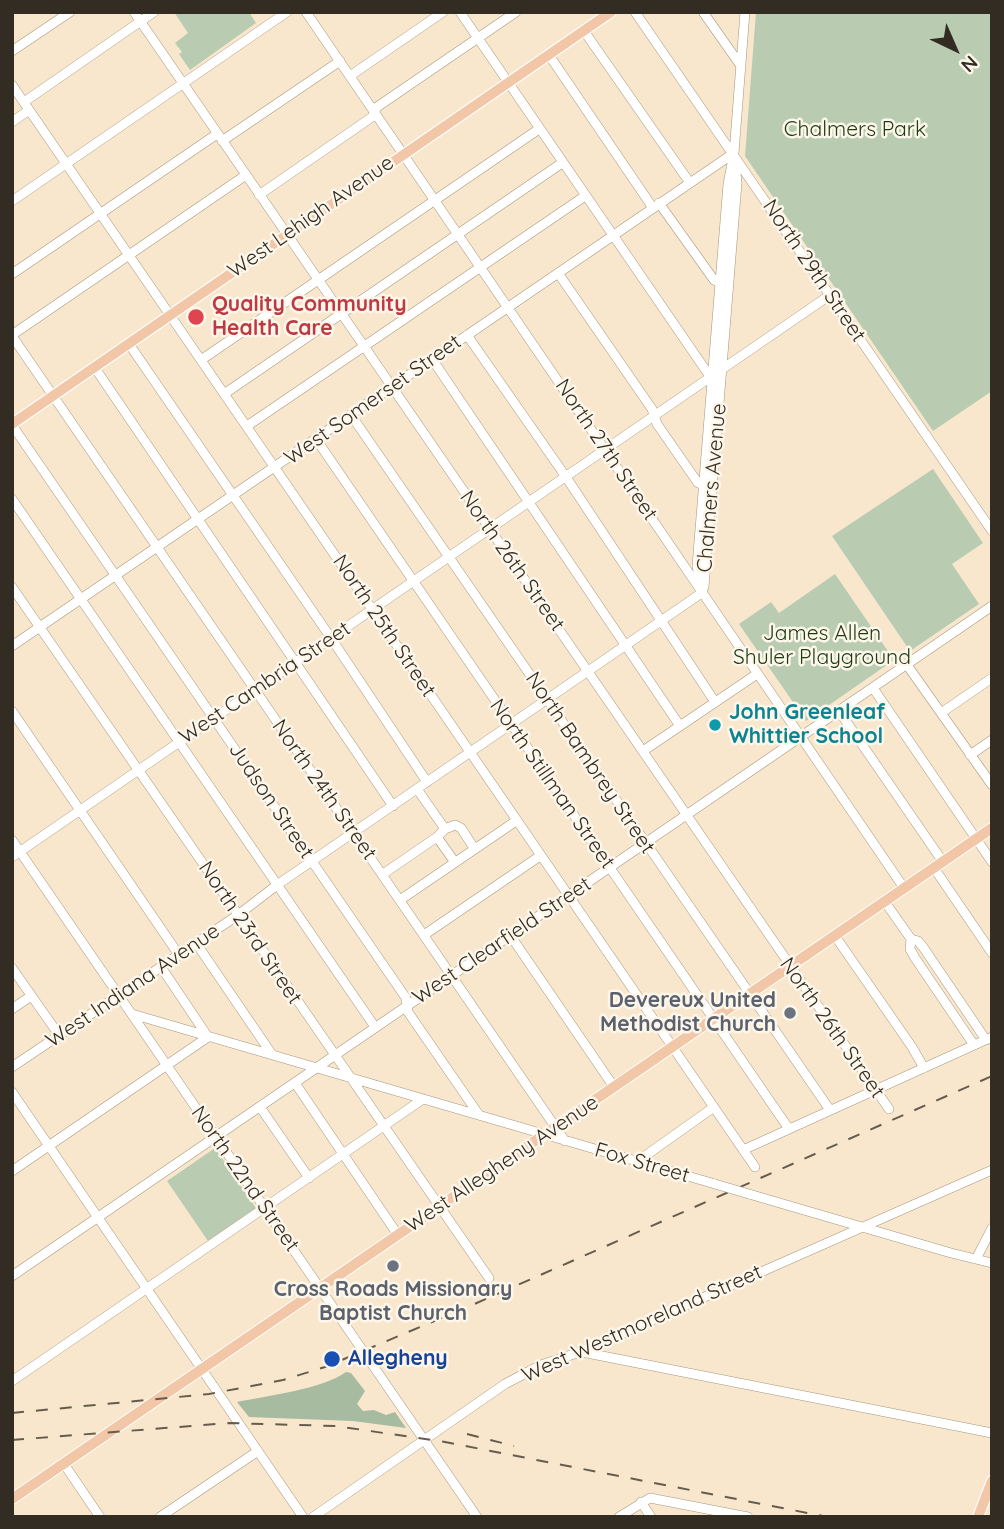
<!DOCTYPE html>
<style>
body{margin:0}
#map{position:relative;width:1004px;height:1529px;overflow:hidden;background:#f8e7cc;font-family:Quicksand,sans-serif}
canvas{display:block}
.frame{position:absolute;inset:0;border:14px solid #332c22;pointer-events:none}
.north{position:absolute;left:920px;top:14px;width:70px;height:70px;-webkit-text-stroke:5px #fdf6eb;paint-order:stroke;rotate:136deg;font-size:19px;font-weight:700;line-height:28px;text-align:center;color:#332c22}
.north::after{content:'';display:block;margin:auto;width:24px;height:32px;background:#332c22;clip-path:polygon(50% 0,100% 100%,50% 72%,0 100%)}
</style>
<div id="map">
<canvas width="1004" height="1529"></canvas>
<div class="frame"></div>
<div class="north">N</div>
</div>
<script>
const ctx = document.querySelector('canvas').getContext('2d');
ctx.lineJoin = 'round';
function fill(path, color) {
  ctx.fillStyle = color;
  ctx.fill(path, 'evenodd');
}
function strokePath(path, color, width, dash) {
  ctx.strokeStyle = color;
  ctx.lineWidth = width;
  ctx.lineCap = dash ? 'butt' : 'round';
  ctx.setLineDash(dash || []);
  ctx.stroke(path);
}
function drawText(font, color, halo, rows, align = 'center') {
  ctx.font = font + ' Quicksand,sans-serif';
  ctx.lineWidth = 5;
  ctx.setLineDash([]);
  ctx.textBaseline = 'middle';
  ctx.strokeStyle = halo;
  ctx.fillStyle = color;
  for (const [text, x, y, turn = 0] of rows) {
    ctx.save();
    ctx.translate(x, y);
    ctx.rotate((+turn || 0) * Math.PI / 180);
    ctx.textAlign = isNaN(turn) ? turn : align;
    if (halo) ctx.strokeText(text, 0, 0);
    ctx.fillText(text, 0, 0);
    ctx.restore();
  }
}
fill(new Path2D(`
 M174 12H249L256 23 190 70 179 54 182 52 175 43 188 33Z
 M756 12H992V391L933 431 745 156Z
 M933 469 983 543 952 564 979 604 910 651 832 536Z
 M835 574 894 660 806 721 739 624 771 602 779 613Z
 M215 1148 256 1208 208 1241 167 1181Z`), '#b9ccb2');
fill(new Path2D(`
 M346 1372 351 1373 365 1391 357 1404 363 1411 374 1410 386 1415 395 1412 406 1428 353 1421 249 1417 237 1402C266 1396 323 1389 346 1372Z`), '#a6bb9f');
const minor = new Path2D(`
 M134 12 889 1109
 M306 12 904 888
 M460 12 711 378
 M635 12 992 531
 M703 12 741 66
 M584 31 690 183
 M12 51 70 12
 M549 55 653 208
 M350 76 443 12
 M12 85 755 1167
 M24 102 154 12
 M12 122 29 110
 M222 141 340 61
 M259 195 372 117 377 107 516 12
 M12 201 287 12
 M659 203 714 280 724 284
 M558 273 652 409 657 424 698 483 708 486
 M12 274 217 134
 M12 335 246 175
 M467 335 566 477 715 702
 M12 336 565 1141
 M129 344 331 638 427 782
 M432 359 680 726
 M201 360 539 129
 M95 368 393 806
 M224 394 562 163
 M351 415 830 1110
 M12 425 406 998 408 1012 479 1115
 M247 426 585 196
 M316 439 789 1129
 M12 499 375 1027
 M701 585 697 566 728 184 734 153 745 12
 M12 587 489 1278
 M704 587 737 183 735 162
 M12 646 734 153
 M907 665 992 785
 M873 688 992 862
 M12 711 179 955
 M839 711 943 862
 M941 713 992 678
 M643 751 757 674
 M970 755 992 740
 M417 789 445 829
 M437 837 454 861
 M12 840 477 1517
 M12 857 830 295
 M934 868 992 953
 M383 874 437 837 445 829 455 825 461 828 474 848
 M400 900 516 821
 M885 902 911 939 918 941 923 947 986 1040
 M424 935 540 856
 M510 935 614 1087
 M835 936 912 1047 924 1068
 M911 939 910 949 915 958 974 1045
 M196 943 271 1053
 M12 968 59 1035
 M12 1009 31 996
 M132 1014 715 1184
 M12 1067 238 915 277 885 703 592
 M295 1083 398 1235
 M12 1092 303 1517
 M260 1107 309 1178
 M743 1150 992 1037
 M638 1161 714 1107
 M12 1171 208 1037 161 967
 M749 1194 951 1253 992 1263
 M976 1259 992 1228
 M12 1276 992 606
 M582 1352 992 1433
 M12 1381 423 1099
 M64 1464 100 1517
 M641 1502 651 1517
 M160 1517 258 1451
 M313 1517 505 1384 541 1365 580 1352 992 1170
 M619 1517 650 1498 748 1517`);
const major = new Path2D(`
 M12 424 611 12
 M12 1499 992 828
 M978 1517 992 1481`);
strokePath(minor, '#a7977e', 10);
strokePath(major, '#fff', 12);
strokePath(minor, '#fff', 9);
strokePath(major, '#f1c7a8', 10);
strokePath(new Path2D(`
 M12 1413 209 1394 283 1380 325 1367 470 1306 992 1076
 M467 1434 514 1446
 M12 1440 229 1423 336 1426 445 1442 828 1517`), '#665c4e', 2, [12, 12]);
const minorBridge = new Path2D(`
 M715 1184 749 1194`);
strokePath(minorBridge, '#a7977e', 10, []);
strokePath(minorBridge, '#fff', 9);
for (const [x, y, r, color] of [
 [196,317,9,"#e0444e"],
 [715,725,7,"#0f9aa8"],
 [790,1013,7,"#6b7280"],
 [393,1266,7,"#6b7280"],
 [332,1359,9,"#1a4fb4"]
]) {
  const dot = new Path2D();
  dot.arc(x, y, r, 0, 2 * Math.PI);
  ctx.fillStyle = color;
  ctx.fill(dot);
  strokePath(dot, '#fdf6eb', 2.5);
}
drawText('21px', '#1e3c12', '#fdf6eb', [
 ["Chalmers Park",855,130],
 ["James Allen",822,634],
 ["Shuler Playground",822,658]
]);
drawText('21px', '#332c22', '#fdf6eb', [
 ["West Lehigh Avenue",311,217,-35],
 ["North 29th Street",814,271,56],
 ["West Somerset Street",373,400,-35],
 ["North 27th Street",606,450,56],
 ["Chalmers Avenue",712,488,-85],
 ["North 26th Street",512,561,55],
 ["North 25th Street",384,626,56],
 ["West Cambria Street",265,683,-34],
 ["North Bambrey Street",590,763,56],
 ["North Stillman Street",552,784,55],
 ["North 24th Street",324,790,55],
 ["Judson Street",271,801,56],
 ["North 23rd Street",250,933,56],
 ["West Clearfield Street",502,941,-34],
 ["West Indiana Avenue",133,986,-34],
 ["North 26th Street",832,1028,55],
 ["Fox Street",642,1163,16],
 ["West Allegheny Avenue",502,1164,-34],
 ["North 22nd Street",245,1179,55],
 ["West Westmoreland Street",642,1324,-24]
]);
drawText('bold 21px', '#be3a42', '#fdf6eb', [
 ["Quality Community",212,305],
 ["Health Care",212,329]
], 'left');
drawText('bold 21px', '#0d838f', '#fdf6eb', [
 ["John Greenleaf",729,713],
 ["Whittier School",729,737]
], 'left');
drawText('bold 21px', '#5b616d', '#fdf6eb', [
 ["Devereux United",776,1001],
 ["Methodist Church",776,1025],
 ["Cross Roads Missionary",393,1290,"center"],
 ["Baptist Church",393,1314,"center"]
], 'right');
drawText('bold 21px', '#164399', '#fdf6eb', [
 ["Allegheny",348,1359]
], 'left');
</script>
